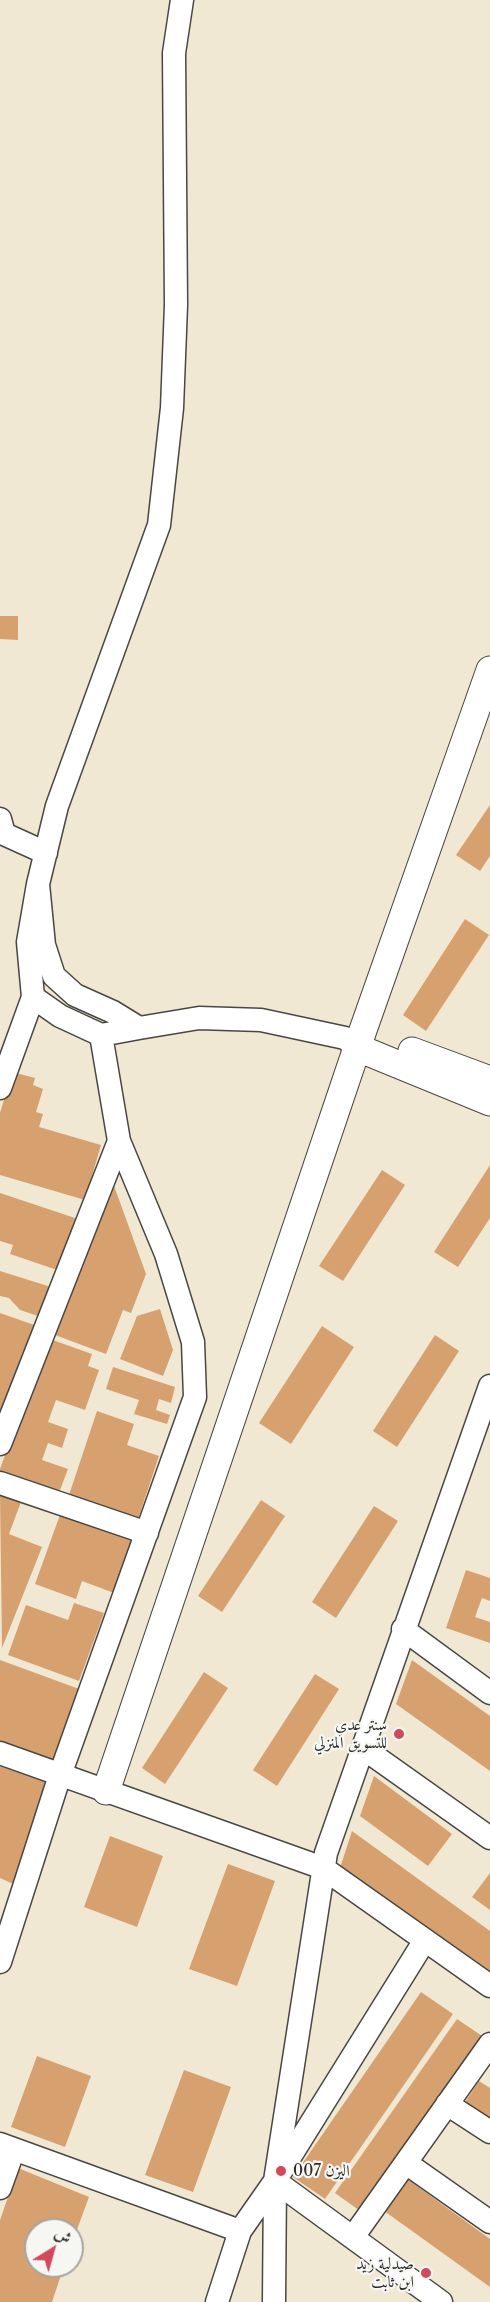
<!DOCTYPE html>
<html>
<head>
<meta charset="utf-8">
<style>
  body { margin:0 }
  #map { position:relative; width:490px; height:2302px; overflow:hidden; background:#f1e8d3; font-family:"Libre Caslon Text",Amiri,serif }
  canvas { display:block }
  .north { position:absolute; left:24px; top:2218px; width:60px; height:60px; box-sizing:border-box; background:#f6f6f2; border:2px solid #a5a5a2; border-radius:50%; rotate:37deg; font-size:16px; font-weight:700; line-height:24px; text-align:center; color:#2b2b2b }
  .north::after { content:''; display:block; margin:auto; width:21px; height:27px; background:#d1495b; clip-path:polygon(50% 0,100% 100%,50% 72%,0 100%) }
</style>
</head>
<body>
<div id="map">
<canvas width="490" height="2302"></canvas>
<div class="north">ش</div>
</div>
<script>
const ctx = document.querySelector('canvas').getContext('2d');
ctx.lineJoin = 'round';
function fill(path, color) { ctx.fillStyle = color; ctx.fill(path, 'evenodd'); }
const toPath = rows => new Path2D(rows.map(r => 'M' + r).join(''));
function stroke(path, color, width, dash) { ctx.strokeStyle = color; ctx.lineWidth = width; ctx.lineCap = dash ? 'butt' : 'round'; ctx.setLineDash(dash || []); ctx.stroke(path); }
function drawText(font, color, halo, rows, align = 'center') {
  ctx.font = font + ' "Libre Caslon Text",Amiri,serif'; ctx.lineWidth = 4.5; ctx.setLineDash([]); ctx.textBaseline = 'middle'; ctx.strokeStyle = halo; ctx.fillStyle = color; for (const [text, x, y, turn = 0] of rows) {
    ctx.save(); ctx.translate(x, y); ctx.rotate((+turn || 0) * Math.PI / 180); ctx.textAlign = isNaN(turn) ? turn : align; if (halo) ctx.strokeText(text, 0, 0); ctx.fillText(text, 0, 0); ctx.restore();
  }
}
fill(toPath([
  [0,616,18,616,18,640,0,639],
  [490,805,490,856,480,871,456,855],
  [465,919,489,935,426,1031,403,1015],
  [12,1072,35,1078,33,1085,43,1089,36,1112,43,1114,39,1127,101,1145,85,1200,0,1175,0,1113],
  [490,1165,490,1218,458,1267,434,1252],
  [382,1170,405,1185,343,1281,319,1266],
  [113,1183,146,1274,131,1313,123,1310,106,1354,55,1335],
  [0,1193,81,1220,63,1272,10,1254,13,1245,0,1241],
  [0,1271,51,1287,41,1317,20,1310,9,1298,0,1296],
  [160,1309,173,1350,163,1376,120,1359,137,1316],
  [0,1313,40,1327,0,1437],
  [322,1326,354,1347,291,1444,259,1423],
  [435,1335,459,1351,397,1447,373,1431],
  [47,1338,92,1354,88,1366,99,1370,85,1410,56,1400,48,1422,68,1429,62,1448,48,1443,42,1460,68,1469,57,1498,0,1477,0,1469],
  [113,1367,175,1387,171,1403,159,1399,156,1410,170,1415,167,1424,134,1414,139,1400,106,1389],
  [97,1411,134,1424,127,1445,159,1456,136,1525,67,1501],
  [0,1494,21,1502,9,1534,42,1547,2,1648],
  [261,1500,285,1516,222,1612,198,1596],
  [374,1506,398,1521,336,1618,312,1602],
  [61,1512,134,1538,114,1593,82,1581,76,1599,35,1584],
  [466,1570,490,1578,490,1601,482,1598,475,1617,490,1622,490,1643,446,1628],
  [74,1603,104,1613,79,1681,8,1655,26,1605,68,1620],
  [0,1660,82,1690,54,1767,0,1747],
  [412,1660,490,1716,490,1771,396,1704],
  [204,1672,228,1688,165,1784,142,1768],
  [315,1674,339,1689,277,1786,253,1770],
  [0,1766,49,1782,18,1886,0,1878],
  [374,1776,452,1834,428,1866,360,1816],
  [352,1831,490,1931,490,1976,340,1868],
  [110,1836,163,1856,137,1927,84,1907],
  [228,1864,275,1881,237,1986,189,1969],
  [490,1873,490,1910,472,1897],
  [421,1992,453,2014,325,2199,293,2177],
  [457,2019,485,2038,363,2213,335,2193],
  [37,2056,91,2076,65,2147,11,2127],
  [184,2070,231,2087,193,2192,145,2175],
  [479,2081,490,2088,490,2119,465,2102],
  [18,2168,89,2197,72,2243,72,2230,36,2230,36,2266,64,2266,52,2302,0,2302,0,2220],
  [403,2176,490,2239,490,2287,380,2208]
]), '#d6a16f');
const minor = toPath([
  [0,819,4,834,46,853],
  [38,884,44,945,54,976,75,995,113,1012,139,1028,101,1035,60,1016,33,997,28,942,38,884,57,806,159,525,172,408,176,305,174,53,182,0],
  [139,1028,199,1018,261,1020,345,1038,358,1048],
  [0,1088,33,997],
  [0,1444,119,1141],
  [0,1483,147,1533],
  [403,1629,490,1693],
  [363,1748,490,1838],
  [0,1753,323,1868,490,1986],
  [0,1962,60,1775,195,1397,193,1342,166,1254,119,1141,101,1035],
  [447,2104,490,2132],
  [0,2144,240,2231],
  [406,2163,490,2222],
  [275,2181,441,2302],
  [0,2188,14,2149],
  [353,2237,490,2044],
  [217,2302,240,2231,275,2181,425,1940],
  [274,2302,275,2181,326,1853,490,1386]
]);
const major = toPath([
  [358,1048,490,1102],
  [412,1051,490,1080],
  [106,1791,362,1033,490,670]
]);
stroke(minor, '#494744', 25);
stroke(major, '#494744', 29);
stroke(minor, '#fff', 22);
stroke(major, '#fff', 27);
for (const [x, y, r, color] of [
  [399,1734,6,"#d1495b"],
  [281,2171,6,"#d1495b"],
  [426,2273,6,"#d1495b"]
]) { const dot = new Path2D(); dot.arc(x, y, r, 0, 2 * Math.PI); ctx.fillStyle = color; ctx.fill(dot); stroke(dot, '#f6f6f2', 2); }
drawText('16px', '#2b2b2b', '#f6f6f2', [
  ["سنتر عدي",387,1725],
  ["للتسويق المنزلي",387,1743],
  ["اليزن 007",293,2171,"left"],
  ["صيدلية زيد",414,2264],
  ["ابن ثابت",414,2282]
], 'right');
</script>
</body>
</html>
